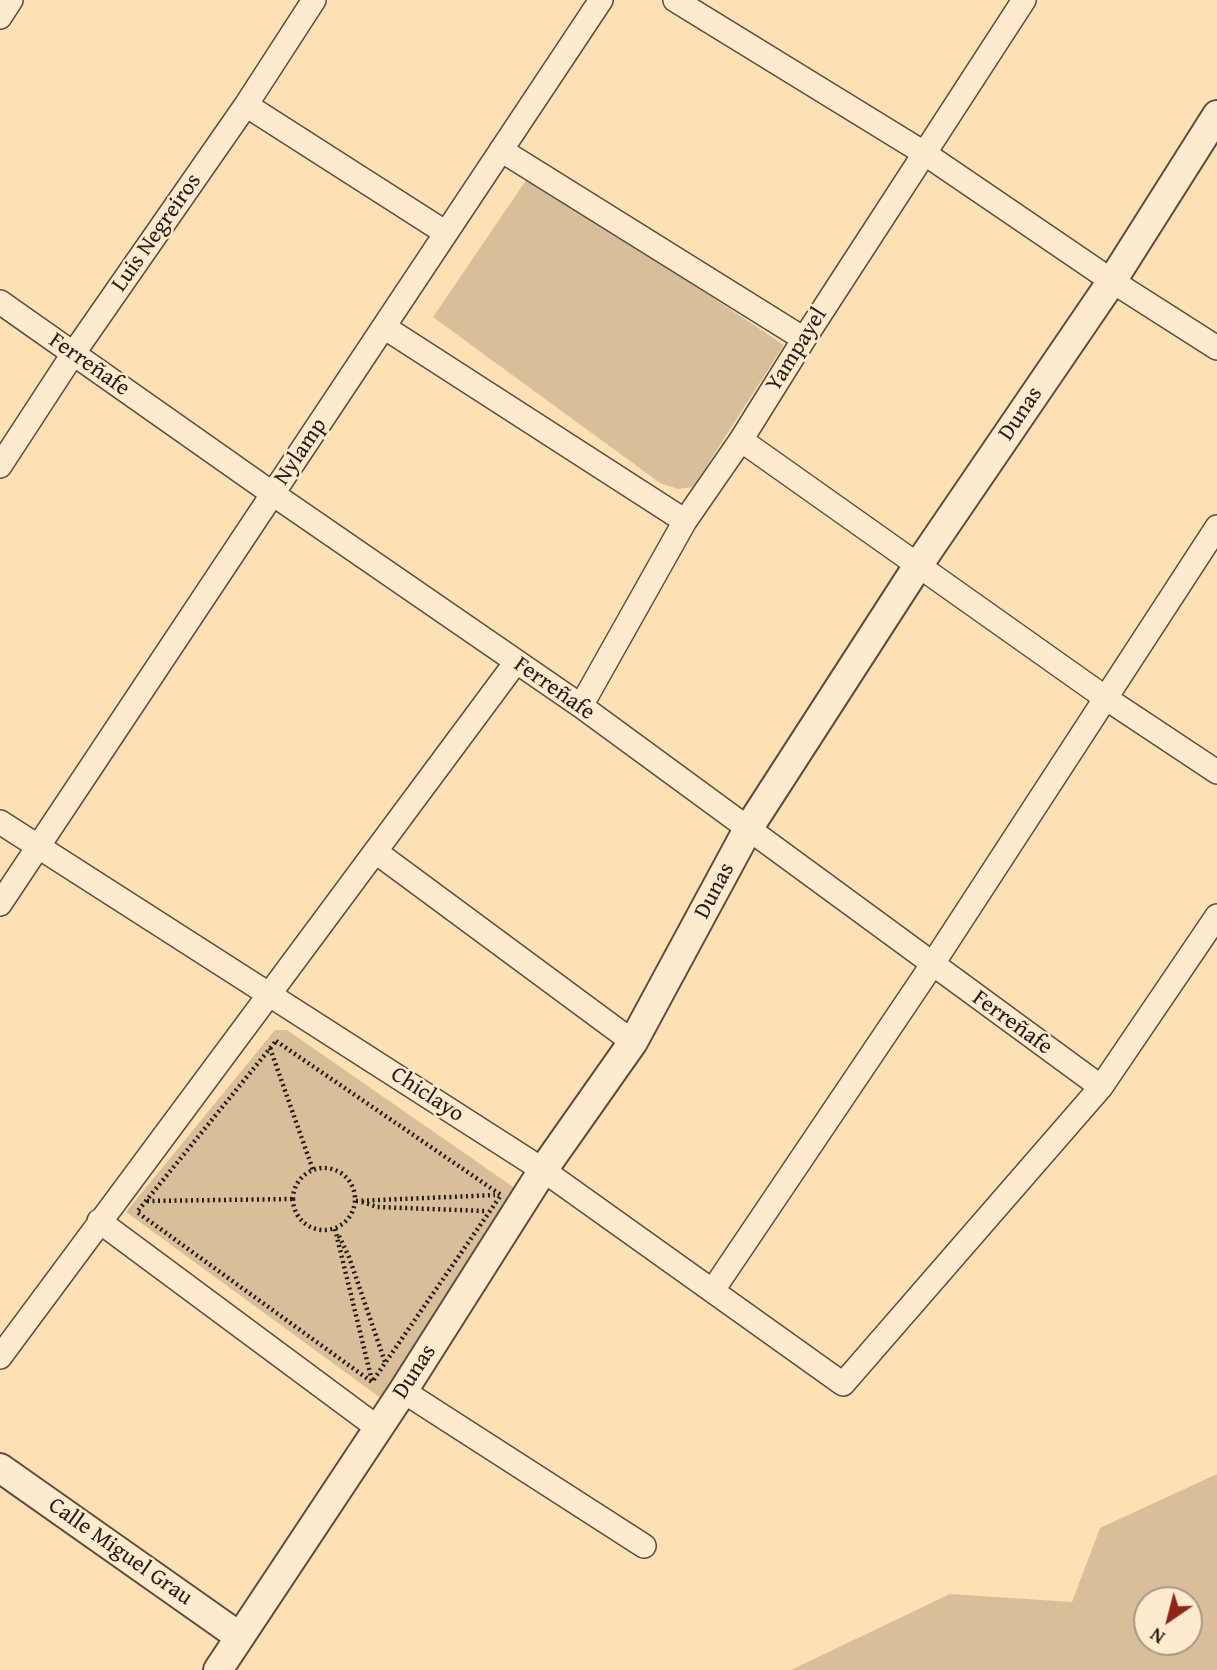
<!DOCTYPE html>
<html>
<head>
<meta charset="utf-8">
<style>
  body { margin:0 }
  #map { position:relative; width:1217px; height:1670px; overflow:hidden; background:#fde0b4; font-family:"Gentium Book Plus",serif }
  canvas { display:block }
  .north { position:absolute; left:1133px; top:1586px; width:70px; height:70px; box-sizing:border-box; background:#feebce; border:2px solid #a89884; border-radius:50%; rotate:215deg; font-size:19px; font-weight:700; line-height:28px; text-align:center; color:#271b15 }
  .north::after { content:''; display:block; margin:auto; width:24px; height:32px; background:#8f2418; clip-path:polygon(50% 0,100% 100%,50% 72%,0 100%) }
</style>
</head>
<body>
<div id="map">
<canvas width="1217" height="1670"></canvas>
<div class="north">N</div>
</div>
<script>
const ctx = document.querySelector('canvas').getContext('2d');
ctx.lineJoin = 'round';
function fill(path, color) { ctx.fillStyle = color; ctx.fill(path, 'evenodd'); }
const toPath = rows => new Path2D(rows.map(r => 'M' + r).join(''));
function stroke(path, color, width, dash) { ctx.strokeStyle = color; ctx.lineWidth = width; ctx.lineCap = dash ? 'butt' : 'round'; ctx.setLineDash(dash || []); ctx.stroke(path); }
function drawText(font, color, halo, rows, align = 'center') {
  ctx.font = font + ' "Gentium Book Plus",serif'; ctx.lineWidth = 5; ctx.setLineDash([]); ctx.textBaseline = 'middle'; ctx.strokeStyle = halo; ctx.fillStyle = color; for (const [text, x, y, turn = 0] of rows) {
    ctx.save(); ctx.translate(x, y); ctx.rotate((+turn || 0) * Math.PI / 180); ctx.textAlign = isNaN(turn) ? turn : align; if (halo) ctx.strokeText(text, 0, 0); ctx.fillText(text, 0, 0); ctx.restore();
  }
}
fill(toPath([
  [529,176,784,345,693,487,678,489,660,483,433,317],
  [275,1030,287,1030,519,1191,382,1399,126,1212],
  [1217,1474,1217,1670,791,1670,950,1594,1072,1602,1100,1528],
  [1147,1600,1189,1600,1189,1642,1147,1642]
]), '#d9bf99');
const minor = toPath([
  [675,0,924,153,1112,281,1217,348],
  [0,17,11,0],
  [246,105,446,233],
  [501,150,804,339],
  [0,302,273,494,581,706,1101,1087],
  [384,327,685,521],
  [741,440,1107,699,1217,772],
  [0,466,73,354,246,105,314,0],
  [581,706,685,521,741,440,804,339,1024,0],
  [0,822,543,1170,843,1384,1101,1087,1217,916],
  [376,852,633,1042],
  [0,904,601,0],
  [99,1221,378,1428],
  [713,1290,932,965,1217,527],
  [0,1357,516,662],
  [403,1391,644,1546]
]);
const tertiary = toPath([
  [0,1468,240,1637],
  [218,1670,403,1391,543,1170,633,1042,748,829,919,564,1112,281,1217,115]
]);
stroke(minor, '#5c4c3d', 26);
stroke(tertiary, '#5c4c3d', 32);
stroke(toPath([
  [276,1041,501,1195,372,1382,137,1212,276,1041],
  [270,1048,313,1170],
  '293 1199a31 31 0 1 1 62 0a31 31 0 1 1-62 0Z',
  [147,1201,293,1199],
  [356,1201,495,1195],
  [362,1202,377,1207,485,1211],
  [335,1229,372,1381],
  [339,1236,349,1257,385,1362]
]), '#271b15', 4.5, [2, 3.5]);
stroke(minor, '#feebce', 23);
stroke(tertiary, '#feebce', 28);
drawText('23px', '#271b15', '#feebce', [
  ["Luis Negreiros",157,233,-55],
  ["Yampayel",797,350,-58],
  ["Ferreñafe",89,365,35],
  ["Dunas",1021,414,-56],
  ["Nylamp",301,452,-56],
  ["Ferreñafe",554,689,35],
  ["Dunas",715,891,-62],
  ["Ferreñafe",1012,1023,36],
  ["Chiclayo",427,1095,33],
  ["Dunas",415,1372,-57],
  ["Calle Miguel Grau",120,1552,35]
]);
</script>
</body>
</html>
